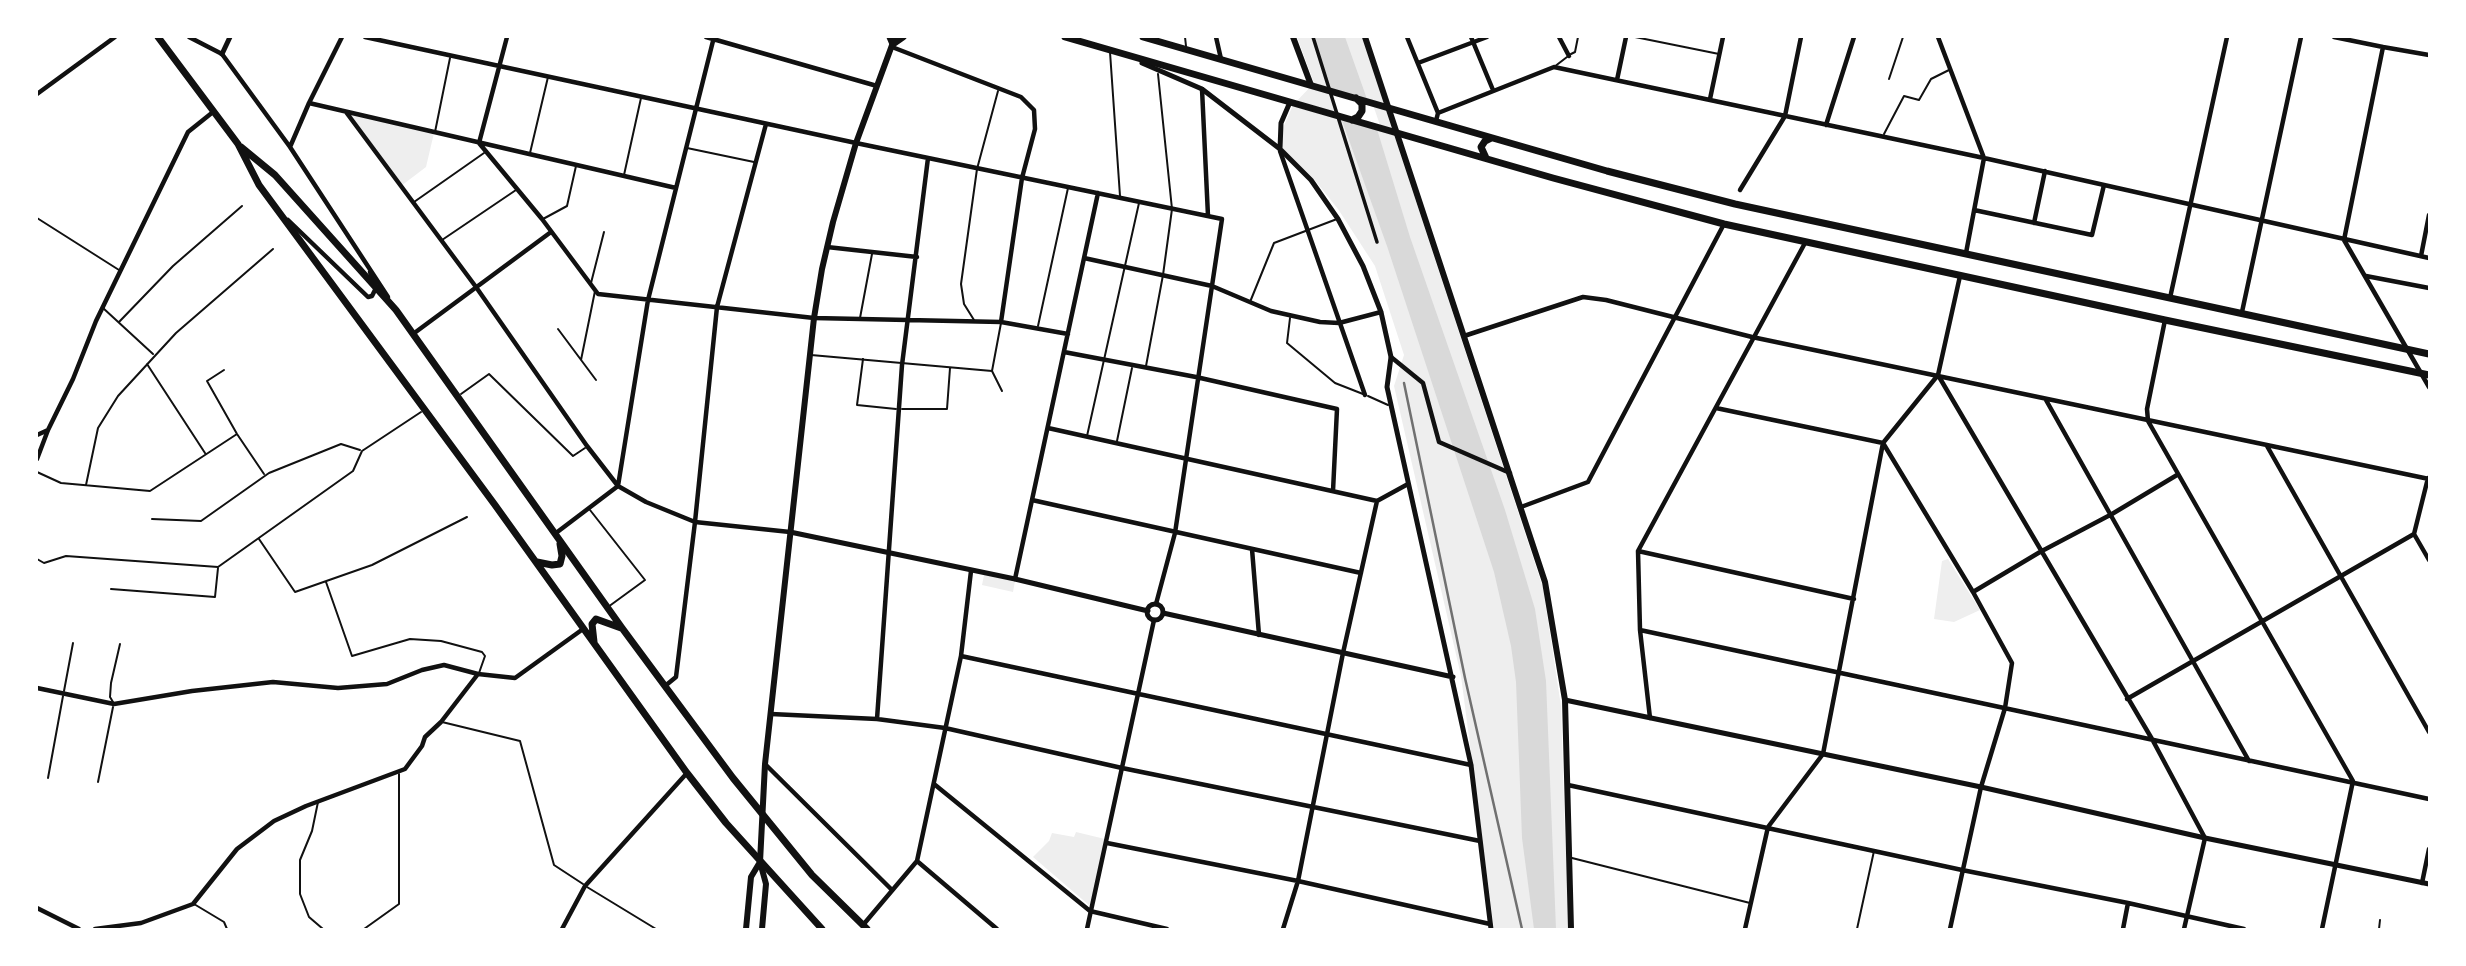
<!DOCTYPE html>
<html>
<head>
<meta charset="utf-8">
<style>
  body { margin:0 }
  #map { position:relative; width:2466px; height:966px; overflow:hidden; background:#fff; font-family:Helvetica,sans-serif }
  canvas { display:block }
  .frame { position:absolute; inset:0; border:38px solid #fff; pointer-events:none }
</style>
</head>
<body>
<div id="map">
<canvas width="2466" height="966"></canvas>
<div class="frame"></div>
</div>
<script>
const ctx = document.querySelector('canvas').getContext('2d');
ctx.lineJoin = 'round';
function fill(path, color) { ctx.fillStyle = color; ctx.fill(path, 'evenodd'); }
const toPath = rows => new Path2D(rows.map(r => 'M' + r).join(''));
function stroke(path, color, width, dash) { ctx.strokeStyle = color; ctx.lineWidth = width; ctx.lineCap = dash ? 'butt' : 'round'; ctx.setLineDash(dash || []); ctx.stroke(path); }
fill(toPath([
  [1297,37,1362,37,1543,588,1561,706,1565,839,1571,929,1494,929,1461,676,1394,386,1404,355,1375,266,1338,209,1313,178,1283,149,1283,128,1293,105,1314,83],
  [346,112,434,133,426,167,401,186],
  [1948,559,1980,610,1954,622,1934,619,1942,561],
  [984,575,1015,581,1013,592,982,585],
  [1076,832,1105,839,1090,906,1033,857,1049,841,1052,833,1074,837]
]), '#eee');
fill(toPath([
  [1312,37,1345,37,1373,116,1410,237,1505,510,1535,609,1546,681,1556,929,1534,929,1522,838,1516,682,1511,646,1494,572,1387,246]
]), '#d9d9d9');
fill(toPath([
  [1328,90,1372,102,1381,128,1337,116]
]), '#fff');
stroke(toPath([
  [1185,37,1186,46],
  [1635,37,1719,54],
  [1110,52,1120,196],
  [1571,54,1575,52,1578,37],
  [1554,67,1567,57],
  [1889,79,1903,37],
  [435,132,450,58],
  [1884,134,1904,96,1919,100,1931,79,1949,70],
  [687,148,754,162],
  [530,153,548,77],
  [624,175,641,98],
  [414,202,484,153],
  [37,218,119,270],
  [543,219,567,206,576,166],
  [442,240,516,190],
  [591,283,604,232],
  [1250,302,1274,243,1337,219],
  [103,308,153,354],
  [860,318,872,254],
  [1290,318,1287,343,1335,383,1363,394],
  [974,320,964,304,961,284,977,169,998,91],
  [119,322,173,266,242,206],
  [1001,323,992,371,1002,391],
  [1038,326,1068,188],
  [558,329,596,380],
  [811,355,992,371],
  [863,359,857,405,896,409],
  [581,360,595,291],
  [147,364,205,453],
  [1146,366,1163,275,1172,209,1158,74],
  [224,370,207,381,237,434,264,474],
  [461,394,489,374,573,456,585,448],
  [1368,396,1388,405],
  [902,409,947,409,950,368],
  [1087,436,1139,203],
  [1117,441,1132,368],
  [37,472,61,483,150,491,237,434],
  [86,485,98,428,118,396,176,333,273,249],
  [590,510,645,580,608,607],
  [152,519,201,521,269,473,341,444,360,450],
  [259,539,295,592,372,565,467,517],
  [37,559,44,563,66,556,218,567,353,471,362,451,421,412],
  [326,582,352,656,410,639,441,641,482,652,485,656,479,673],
  [111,589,215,597,218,568],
  [64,691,73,643],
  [113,702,110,697,111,683,120,644],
  [442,722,520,741,554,865,583,884],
  [48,778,63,696],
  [98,782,113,707],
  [318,802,312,831,300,860,300,894,309,917,323,929],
  [1572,858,1750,903],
  [587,887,656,929],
  [194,904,224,922,227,929],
  [364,929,399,904,399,774],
  [1857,929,1874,851],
  [2379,929,2380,920]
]), '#111', 2);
stroke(toPath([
  [1313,37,1377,242]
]), '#111', 3.5);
stroke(toPath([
  [189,37,222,54,290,147,388,297],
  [365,37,856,143,1222,219,1175,533,1156,604],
  [507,37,479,143,542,219,598,294,814,318,1001,322,1068,334],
  [706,37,877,86],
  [1216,37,1221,59],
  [1407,37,1438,113],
  [1471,37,1493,90],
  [1559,37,1569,56],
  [1938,37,1984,158,1966,253],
  [2334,37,2383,47],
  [892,47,1021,97,1034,110,1035,129,1022,178,1001,322],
  [2429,55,2383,47,2344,240,2429,387],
  [1418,63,1487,37],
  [1617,80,1626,37],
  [1202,89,1208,216],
  [37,94,115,37],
  [1710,99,1723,37],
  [309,103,342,37],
  [346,112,476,287,587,446,618,486,646,502,695,522,790,532],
  [1436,121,1438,113,1554,67,1984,158,2429,258],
  [1826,125,1854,37],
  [290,147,309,103,676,188],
  [1280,151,1365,395],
  [1740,190,1785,116,1801,37],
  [1974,210,2092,235,2104,185],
  [288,220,368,297,372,296,376,288,370,272],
  [2034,223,2045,171],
  [827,247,917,257],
  [2421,256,2429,215],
  [1084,258,1212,286,1271,311,1320,322,1339,323,1381,312],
  [1960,276,1938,375,2152,739,2205,838,2184,929],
  [2366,276,2429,288],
  [2170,298,2227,37],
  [2242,312,2301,37],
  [2165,320,2147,409,2148,421,2353,781,2322,929],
  [413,334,551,232],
  [1464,336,1583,297,1606,300,1752,337,2429,479],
  [1064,352,1196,377,1337,409,1333,491],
  [1391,357,1423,383,1439,442,1510,473],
  [2046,400,2249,761],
  [1716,408,1883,443,1973,592,2012,663,2005,708,1981,787,1950,929],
  [1048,428,1377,501,1408,484],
  [37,435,48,430],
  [2267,446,2429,732],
  [37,459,48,430,73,379,96,321,188,132,213,112],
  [2428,478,2414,534,2429,560],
  [1032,500,1361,573],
  [1521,507,1588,482,1724,224],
  [556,533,618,486,648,300,714,37],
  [1252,549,1259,635],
  [1638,551,1854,599],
  [1015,579,1098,193],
  [1973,592,2040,552,2112,514,2177,475],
  [1640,630,2429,799],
  [961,656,1471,765],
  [665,686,676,677,695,522,717,307,766,124],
  [37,688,114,704,192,691,273,682,338,688,387,684,422,670,444,665,478,674],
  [2127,699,2414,534],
  [771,714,877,719,945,728,1122,768,1480,841],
  [1650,718,1640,630,1638,551,1805,243],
  [877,719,902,365,928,158],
  [766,765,892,890],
  [934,784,1090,911,1167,929],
  [1568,785,1962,870,2128,903,2244,929],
  [1107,843,1298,881,1490,924],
  [917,861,997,929],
  [2422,883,2429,849],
  [37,908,79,929],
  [863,925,917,861,961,656,971,571],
  [95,929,141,923,193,904,237,849,274,821,306,806,405,769,422,746,425,737,441,722,478,674,515,678,583,629],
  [562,929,585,886,687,773],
  [1087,929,1154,620],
  [1283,929,1298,881,1343,653,1377,501],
  [1745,929,1768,827,1823,754,1883,443,1938,375],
  [2123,929,2128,903]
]), '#111', 4.5);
stroke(toPath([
  [222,54,230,37],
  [1142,63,1202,89,1280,149,1311,180,1338,219,1363,266,1381,312,1391,357,1387,387,1471,765,1491,929],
  [1280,149,1281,123,1290,102],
  [790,532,1015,579,1148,611],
  '1147 612a8 8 0 1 1 16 0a8 8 0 1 1-16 0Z',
  [1163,613,1453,677],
  [1565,700,1981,787,2205,838,2429,884]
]), '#111', 5);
stroke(toPath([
  [1293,37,1311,85],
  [1365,37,1545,582,1565,700,1571,929],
  [746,929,751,877,760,862],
  [762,929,766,884,760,862,765,764,814,318,822,269,833,222,856,143,895,37]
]), '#111', 6);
stroke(toPath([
  [158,37,238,144,259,185,495,505,687,773,726,823,822,929],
  [890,37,893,44,903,37],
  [1065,37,1553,178,1724,224,2165,320,2429,375],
  [1143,37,1607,171,1735,204,2429,354],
  [1352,120,1358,117,1362,111,1362,104,1356,98],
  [241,147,275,175,396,310,622,628,733,778,812,875,867,929],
  [1486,158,1481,147,1485,141,1491,138],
  [537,562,552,565,560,564,562,556,560,544],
  [594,642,592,624,596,619,621,628]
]), '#111', 7);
stroke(toPath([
  [1404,383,1465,678,1522,929]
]), '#707070', 2.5);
</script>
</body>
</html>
